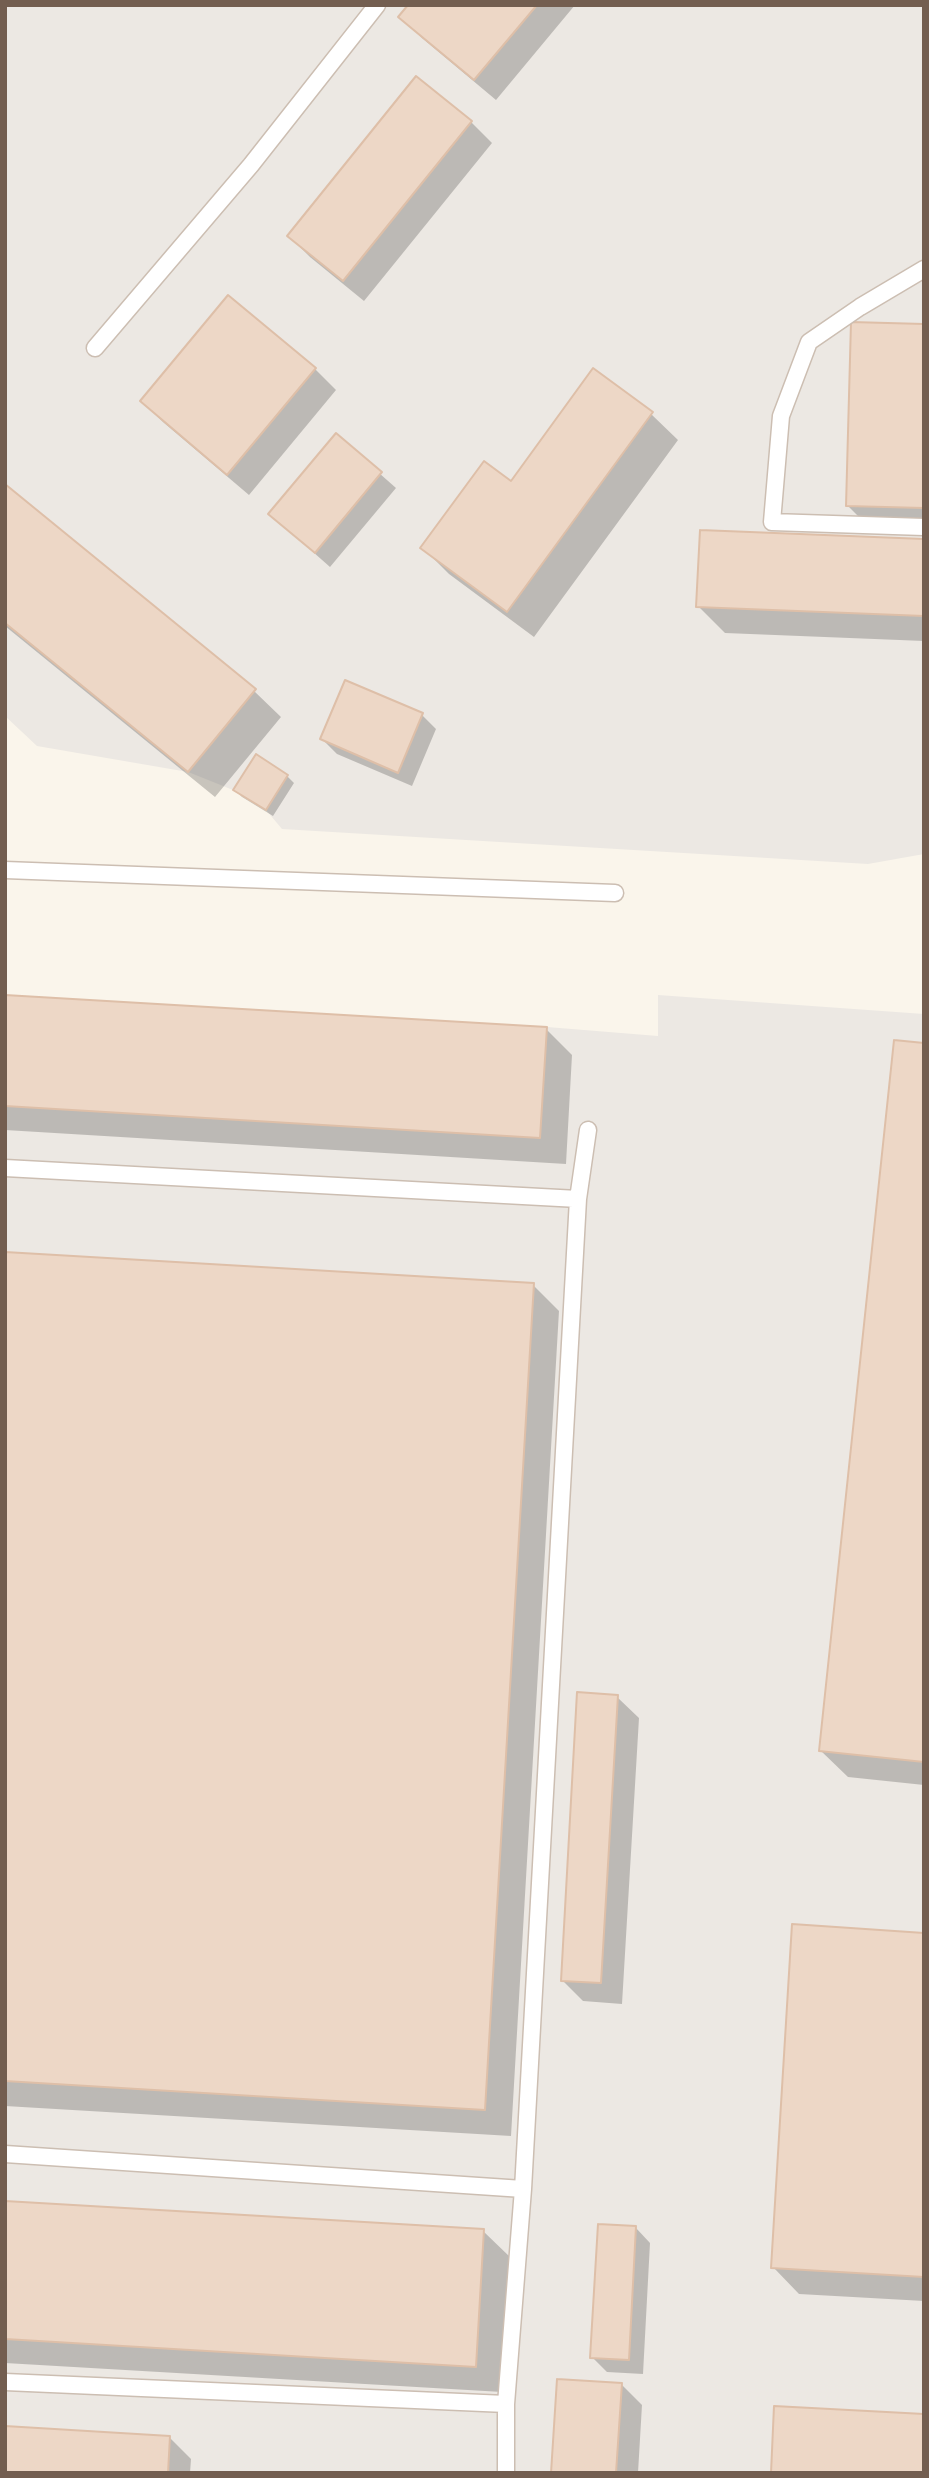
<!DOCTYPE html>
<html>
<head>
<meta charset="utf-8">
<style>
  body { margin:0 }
  #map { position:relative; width:929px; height:2478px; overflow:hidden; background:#faf5eb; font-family:"Source Sans 3",sans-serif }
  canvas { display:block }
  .frame { position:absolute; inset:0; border:7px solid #735e50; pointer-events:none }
</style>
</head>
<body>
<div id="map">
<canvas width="929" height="2478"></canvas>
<div class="frame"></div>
</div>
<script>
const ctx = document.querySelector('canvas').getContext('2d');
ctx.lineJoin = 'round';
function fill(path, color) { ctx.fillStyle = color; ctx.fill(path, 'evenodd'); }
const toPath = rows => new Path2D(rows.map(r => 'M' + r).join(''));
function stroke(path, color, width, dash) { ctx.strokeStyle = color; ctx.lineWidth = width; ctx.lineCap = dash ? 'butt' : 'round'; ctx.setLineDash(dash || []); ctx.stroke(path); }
fill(toPath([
  [5,5,924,5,924,854,868,864,282,829,266,810,233,790,188,772,37,746,5,716],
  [5,995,547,1027,658,1036,658,995,924,1014,924,2473,5,2473]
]), '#ece8e3');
fill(toPath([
  [410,5,575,5,496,100,422,38,401,17],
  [471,122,492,143,364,301,310,257,289,236],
  [228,297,315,369,336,390,249,495,163,422,142,401],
  [924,326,924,533,874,532,848,506],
  [651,414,678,440,534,637,449,574,423,548,511,483],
  [336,435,396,488,330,567,270,514],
  [5,486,254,691,281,717,215,797,5,626],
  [924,541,924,641,725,633,698,606],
  [422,715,436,729,412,786,337,754,322,739],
  [287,776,294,783,273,816,242,797,235,790],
  [5,997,546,1029,572,1055,566,1164,5,1130],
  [924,1045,924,1785,848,1777,821,1751],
  [5,1253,533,1285,559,1311,511,2136,5,2106],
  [617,1697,639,1718,622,2004,583,2001,562,1980],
  [924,1934,924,2301,799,2294,773,2267],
  [5,2203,483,2231,510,2257,502,2392,5,2363],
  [636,2228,650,2243,643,2374,607,2372,592,2357],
  [621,2384,642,2405,638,2473,553,2473],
  [170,2438,191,2459,190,2473,5,2473]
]), '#0003');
const building = toPath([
  [408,5,537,5,474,80,398,17,408,5],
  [416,76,472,121,343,281,287,236,416,76],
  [228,295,316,368,227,475,140,401,228,295],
  [851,322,924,324,924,508,846,506,851,322],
  [593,368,653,412,507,612,420,548,484,461,511,481,593,368],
  [336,433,382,472,315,553,268,514,336,433],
  [5,484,256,689,188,772,5,623,5,484],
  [700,530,924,539,924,616,696,607,700,530],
  [345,680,423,713,398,773,320,739,345,680],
  [256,754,288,775,266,810,233,790,256,754],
  [5,995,547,1027,540,1138,5,1106,5,995],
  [894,1040,924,1043,924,1762,819,1751,894,1040],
  [5,1252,534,1283,485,2110,5,2081,5,1252],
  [577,1692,618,1695,601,1983,561,1981,577,1692],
  [792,1924,924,1933,924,2277,771,2268,792,1924],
  [5,2201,484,2229,476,2367,5,2339,5,2201],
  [598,2224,636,2226,629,2360,590,2358,598,2224],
  [557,2379,622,2383,616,2473,551,2473,557,2379],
  [774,2406,924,2414,924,2473,771,2473,774,2406],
  [5,2426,170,2436,168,2473,5,2473,5,2426]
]);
fill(building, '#edd7c6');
stroke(building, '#debfa8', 2);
const service = toPath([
  [924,269,860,307,809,342,781,416,772,522,924,527],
  [95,348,251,165,377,5],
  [5,870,615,893],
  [5,1168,578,1199],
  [5,2154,523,2189],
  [5,2382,506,2404],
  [506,2473,506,2404,523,2189,578,1199,588,1130]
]);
stroke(service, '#ccbeb2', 19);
stroke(service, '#fff', 16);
</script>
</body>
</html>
